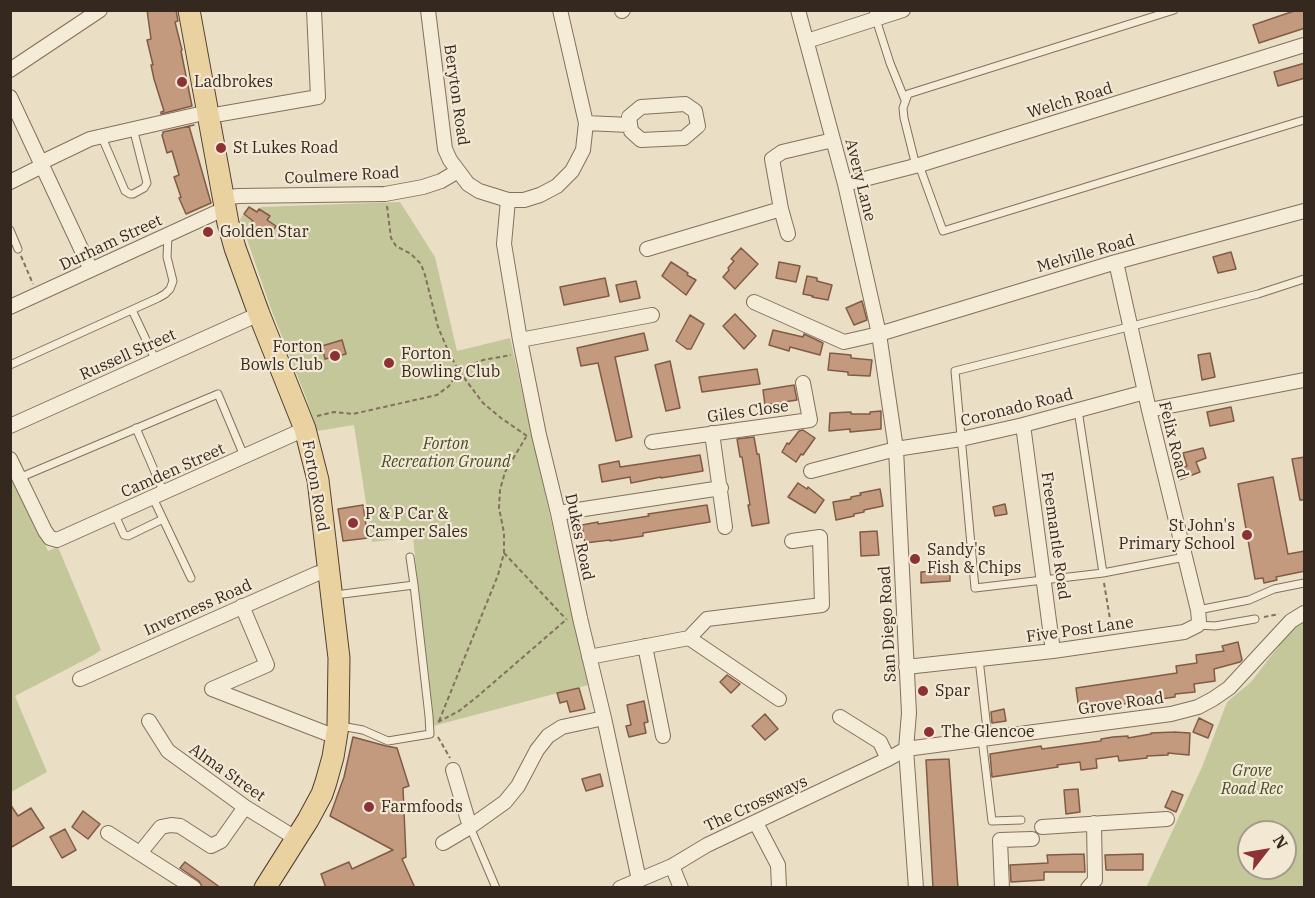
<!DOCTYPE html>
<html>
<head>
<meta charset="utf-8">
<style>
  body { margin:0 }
  #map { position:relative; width:1315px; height:898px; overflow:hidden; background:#eadec5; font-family:"IBM Plex Serif",serif }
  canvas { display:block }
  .frame { position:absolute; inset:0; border:12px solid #35291f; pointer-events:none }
  .north { position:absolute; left:1237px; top:820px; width:60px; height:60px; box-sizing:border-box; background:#f2e8d4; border:2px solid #a69c8c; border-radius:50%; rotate:59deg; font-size:16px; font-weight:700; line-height:24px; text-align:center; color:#35291f }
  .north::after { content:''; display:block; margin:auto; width:21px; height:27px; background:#8c3235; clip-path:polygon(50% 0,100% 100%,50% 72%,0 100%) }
</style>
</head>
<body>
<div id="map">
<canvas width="1315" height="898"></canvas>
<div class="frame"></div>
<div class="north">N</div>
</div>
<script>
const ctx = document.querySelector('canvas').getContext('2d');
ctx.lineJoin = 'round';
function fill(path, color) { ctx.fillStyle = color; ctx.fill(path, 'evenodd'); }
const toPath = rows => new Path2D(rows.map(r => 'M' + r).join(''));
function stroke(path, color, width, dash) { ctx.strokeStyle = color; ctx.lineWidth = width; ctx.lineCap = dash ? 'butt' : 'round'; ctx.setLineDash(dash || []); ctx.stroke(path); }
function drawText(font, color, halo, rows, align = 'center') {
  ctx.font = font + ' "IBM Plex Serif",serif'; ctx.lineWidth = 4.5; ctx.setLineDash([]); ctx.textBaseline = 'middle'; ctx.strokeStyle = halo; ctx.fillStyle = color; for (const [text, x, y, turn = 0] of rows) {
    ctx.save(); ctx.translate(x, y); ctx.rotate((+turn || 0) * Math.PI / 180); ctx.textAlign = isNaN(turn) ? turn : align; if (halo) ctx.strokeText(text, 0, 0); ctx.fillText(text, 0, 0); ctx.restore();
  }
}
fill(toPath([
  [400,202,435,257,457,351,510,338,588,685,433,726,413,537,372,542,354,425,317,431,307,400,270,306,240,219,249,207,257,212,261,207],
  [10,471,48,551,58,547,101,650,92,656,15,696,47,772,11,792],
  [1304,619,1304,887,1146,888,1202,767,1227,702,1251,682,1292,629],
  [1249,832,1285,832,1285,868,1249,868]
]), '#c3c79a');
const building = toPath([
  [147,10,176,10,178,21,175,22,182,50,181,51,192,106,161,114,161,112,164,111,154,79,151,65,153,65,147,40,151,39,147,10],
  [1297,10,1305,10,1305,28,1259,43,1253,25,1297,10],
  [1305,63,1305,78,1278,86,1274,72,1305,63],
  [194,125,189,126,211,203,186,214,179,198,181,197,174,177,179,175,172,151,167,153,162,135,163,134,163,132,194,125],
  [249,207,257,212,259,209,270,216,267,220,276,226,271,233,262,227,260,230,250,224,253,221,244,214,249,207],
  [741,248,758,264,735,289,723,277,729,270,728,268,734,261,731,259,741,248],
  [1231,252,1236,269,1218,273,1213,257,1231,252],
  [671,262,688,273,687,275,696,280,686,295,662,276,671,262],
  [779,262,800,266,796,282,776,278,779,262],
  [807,276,817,278,817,281,832,285,828,300,812,297,813,296,803,294,807,276],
  [605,278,609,296,564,305,560,287,605,278],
  [636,281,640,298,620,302,616,285,636,281],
  [862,301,867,320,854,325,846,308,862,301],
  [735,314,756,336,744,349,723,326,735,314],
  [690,315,704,324,691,349,687,349,676,341,690,315],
  [773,330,803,337,804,334,823,343,820,355,790,347,789,351,769,345,773,330],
  [644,333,648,350,615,357,632,437,616,441,598,363,581,366,577,348,644,333],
  [342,340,346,354,325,359,322,346,342,340],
  [830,353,851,355,851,358,872,360,870,376,848,375,848,372,828,370,830,353],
  [1210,353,1215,377,1202,380,1198,355,1210,353],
  [670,361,680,408,666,411,655,365,670,361],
  [757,369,760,384,702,392,699,377,757,369],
  [794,385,797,400,765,405,763,390,794,385],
  [1231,407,1234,421,1210,426,1207,412,1231,407],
  [881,411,881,429,850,432,850,429,829,431,830,413,851,412,851,414,870,414,870,412,881,411],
  [803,430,815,438,803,455,801,454,796,462,782,452,787,443,789,444,799,431,803,430],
  [754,437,757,454,759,454,769,523,752,526,748,505,750,505,742,457,740,457,737,439,754,437],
  [1203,448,1206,458,1196,462,1200,472,1179,480,1175,470,1187,466,1183,453,1203,448],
  [700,455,703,471,661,478,661,477,631,483,630,477,602,482,599,465,619,461,620,467,700,455],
  [1305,457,1305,500,1300,500,1292,459,1305,457],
  [1273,477,1288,554,1305,551,1305,571,1276,577,1277,580,1264,583,1263,578,1255,579,1238,484,1273,477],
  [798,483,807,489,808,487,824,500,815,513,788,497,798,483],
  [880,489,883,506,864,510,864,512,854,514,854,516,836,520,833,502,851,499,851,497,861,495,860,493,880,489],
  [1005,504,1007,514,995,516,993,507,1005,504],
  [363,505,368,538,343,541,338,509,363,505],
  [707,505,710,522,643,533,643,536,610,541,610,540,585,543,582,525,598,522,598,524,649,516,648,514,707,505],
  [877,531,879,555,861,556,860,532,877,531],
  [950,570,950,581,921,583,921,572,950,570],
  [1238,642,1242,660,1240,662,1214,669,1215,681,1194,684,1195,692,1175,694,1175,697,1079,710,1076,688,1177,673,1176,666,1197,663,1196,655,1224,651,1222,646,1238,642],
  [727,675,740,684,731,693,720,682,727,675],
  [579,688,585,709,570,712,567,701,560,703,557,693,579,688],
  [644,701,648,722,644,723,646,733,629,737,626,726,631,725,627,705,644,701],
  [1004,709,1006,721,992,723,991,712,1004,709],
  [765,714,778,729,765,740,752,726,765,714],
  [1199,718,1213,725,1208,738,1193,732,1199,718],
  [1174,732,1190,733,1189,755,1168,753,1168,755,1147,756,1147,758,1119,761,1118,756,1096,759,1097,768,1081,770,1080,762,1057,765,1058,767,992,777,990,754,1041,746,1042,749,1101,741,1101,739,1113,737,1128,736,1128,738,1151,734,1151,733,1174,732],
  [353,737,386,746,397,748,409,786,403,788,406,857,402,859,415,888,326,888,321,874,349,862,352,869,393,850,330,816,344,777,353,737],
  [949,759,958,888,933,888,926,760,949,759],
  [600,774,603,786,586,791,582,779,600,774],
  [1078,789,1080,812,1066,814,1064,790,1078,789],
  [1172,791,1183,795,1176,812,1165,807,1172,791],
  [10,804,18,816,31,808,44,828,10,848,10,804],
  [83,811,100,824,88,839,72,827,83,811],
  [65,829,76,850,62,858,50,837,65,829],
  [1084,854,1085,872,1044,872,1044,880,1011,882,1010,865,1048,863,1047,855,1084,854],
  [1143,854,1143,870,1106,870,1105,855,1143,854],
  [185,862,221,888,203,888,199,881,180,868,185,862]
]);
fill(building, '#c49a7e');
stroke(building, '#805b45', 1.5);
const lane = toPath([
  [873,10,890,63,905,100],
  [101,135,125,191,130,194,133,194,144,188,147,183,133,128],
  [919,165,943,231,1304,120],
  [916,166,904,118,903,108,908,94,1174,10],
  [10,230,18,249],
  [132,310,156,361],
  [10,365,158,298,165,294,170,289,173,281,167,257,168,235],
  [1078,410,1103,573],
  [136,428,164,493],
  [19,478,218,394,244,456],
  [153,498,191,578],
  [115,515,124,535,128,536,163,519],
  [410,557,414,585],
  [1185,557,1103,573,975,588,955,371,1258,294,1304,279],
  [335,595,414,585,429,716,430,734,388,741,363,730,341,726],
  [1198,610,1249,600,1274,589,1304,583],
  [1198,625,1215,626,1255,619],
  [979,659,988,738],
  [982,739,992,821,1021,820],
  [470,827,496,888]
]);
const street = toPath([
  [428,10,445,149,450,160,468,184,479,191,508,200,524,200,540,195,557,186,572,171,583,150,586,123,560,10],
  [798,10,845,184,879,334,896,449,909,713,906,749,916,888],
  [622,11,623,10],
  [807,41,903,10],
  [10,70,100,10],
  [10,97,91,270],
  [685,104,695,111,698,126,684,138,641,140,631,131,629,117,641,107,685,104],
  [209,116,318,97,314,10],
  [586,123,629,125],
  [40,163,90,139,208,112],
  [10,182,42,166],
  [845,184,919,165,1304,45],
  [224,198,238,196,385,194,423,187,441,181,458,171],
  [508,200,504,244,520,340,539,435,558,513,580,618,604,718,639,880],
  [788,234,781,209,772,159,782,152,833,140],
  [647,249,781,209],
  [754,302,844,342,879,334,1116,262,1304,211],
  [10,307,215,213,226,210],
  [520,340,652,315],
  [1149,410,1304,380],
  [1023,425,1053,651],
  [10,426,259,314],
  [712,433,725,527],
  [652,442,810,420,803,383],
  [10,459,45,531,50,538,57,540,305,429],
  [811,471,896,449,961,439,1023,425,1145,392],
  [558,513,721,488],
  [242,606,267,665,212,689,336,737],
  [689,638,779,699],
  [645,646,663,736],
  [589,657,689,638,707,619,822,605,820,537,792,541],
  [906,667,1053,651,1184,632,1198,625,1199,621,1198,610,1149,410,1116,262],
  [80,679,316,574,329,570],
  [840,717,880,742,888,759],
  [149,721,168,751,245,807,297,839],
  [453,770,470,827],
  [756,823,778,865,779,888],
  [1042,827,1167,819],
  [108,833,194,888],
  [443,843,470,827,505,802,518,786,537,750,548,736,562,727,604,718],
  [140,853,161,827,171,825,180,826,211,846,221,841,245,807],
  [672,866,681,888],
  [620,888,672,866,707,845,888,759,906,749,1171,714,1198,707,1213,699,1229,688,1291,621,1304,613],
  [1002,888,1000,840,1032,839],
  [1088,888,1095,880,1094,823]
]);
const primary = toPath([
  [189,10,228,223,235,248,259,314,305,429,318,480,339,658,338,726,333,757,326,782,322,794,308,820,265,888]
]);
stroke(lane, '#83705d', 9);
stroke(street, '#83705d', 16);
stroke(primary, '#513f31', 23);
stroke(toPath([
  [387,206,391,238,396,246,411,254,421,264,425,275,438,327,449,353,459,371,483,403,501,418,527,436],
  [21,256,33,284],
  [317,416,334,412,353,414,437,395,449,386,459,371,468,366,483,360,511,355],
  [504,553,566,619],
  [1104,583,1112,631],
  [1264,617,1279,614],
  [439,721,498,575,504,553,504,533,499,508,500,490,505,472,526,437],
  [438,722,459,711,478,696,567,619],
  [438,737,450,758]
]), '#83705d', 2, [4.5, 3]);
stroke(lane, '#f5ecd7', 7);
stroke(street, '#f5ecd7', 14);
stroke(primary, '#ead1a0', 21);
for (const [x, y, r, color] of [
  [182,82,6,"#8c3235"],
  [221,148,6,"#8c3235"],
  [208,232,6,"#8c3235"],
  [335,356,6,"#8c3235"],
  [389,363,6,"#8c3235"],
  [353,523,6,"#8c3235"],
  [1247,535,6,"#8c3235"],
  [915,559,6,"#8c3235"],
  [923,691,6,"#8c3235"],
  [929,732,6,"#8c3235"],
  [369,807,6,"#8c3235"]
]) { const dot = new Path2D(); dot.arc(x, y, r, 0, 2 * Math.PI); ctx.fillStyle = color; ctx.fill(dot); stroke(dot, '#f2e8d4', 2); }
drawText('16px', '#35291f', '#f2e8d4', [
  ["Ladbrokes",194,82],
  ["St Lukes Road",233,148],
  ["Golden Star",220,232],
  ["Forton",323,347,"right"],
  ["Bowls Club",323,365,"right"],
  ["Forton",401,354],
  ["Bowling Club",401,372],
  ["P & P Car &",365,514],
  ["Camper Sales",365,532],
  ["St John's",1235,526,"right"],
  ["Primary School",1235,544,"right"],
  ["Sandy's",927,550],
  ["Fish & Chips",927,568],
  ["Spar",935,691],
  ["The Glencoe",941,732],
  ["Farmfoods",381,807]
], 'left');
drawText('16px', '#35291f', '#f2e8d4', [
  ["Beryton Road",456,95,82],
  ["Welch Road",1070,101,-17],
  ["Coulmere Road",342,176,-3],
  ["Avery Lane",860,180,76],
  ["Durham Street",111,243,-25],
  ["Melville Road",1086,254,-16],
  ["Russell Street",128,355,-24],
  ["Coronado Road",1017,408,-14],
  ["Giles Close",748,412,-8],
  ["Felix Road",1173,440,76],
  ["Camden Street",173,471,-24],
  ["Forton Road",315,486,80],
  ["Freemantle Road",1055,536,82],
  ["Dukes Road",579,537,78],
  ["Inverness Road",198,608,-24],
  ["San Diego Road",888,624,-93],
  ["Five Post Lane",1080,630,-8],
  ["Grove Road",1121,704,-8],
  ["Alma Street",227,773,35],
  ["The Crossways",756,804,-25]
]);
drawText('italic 16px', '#464f28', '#f2e8d4', [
  ["Forton",446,444],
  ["Recreation Ground",446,462],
  ["Grove",1252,771],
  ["Road Rec",1252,789]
]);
</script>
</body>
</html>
